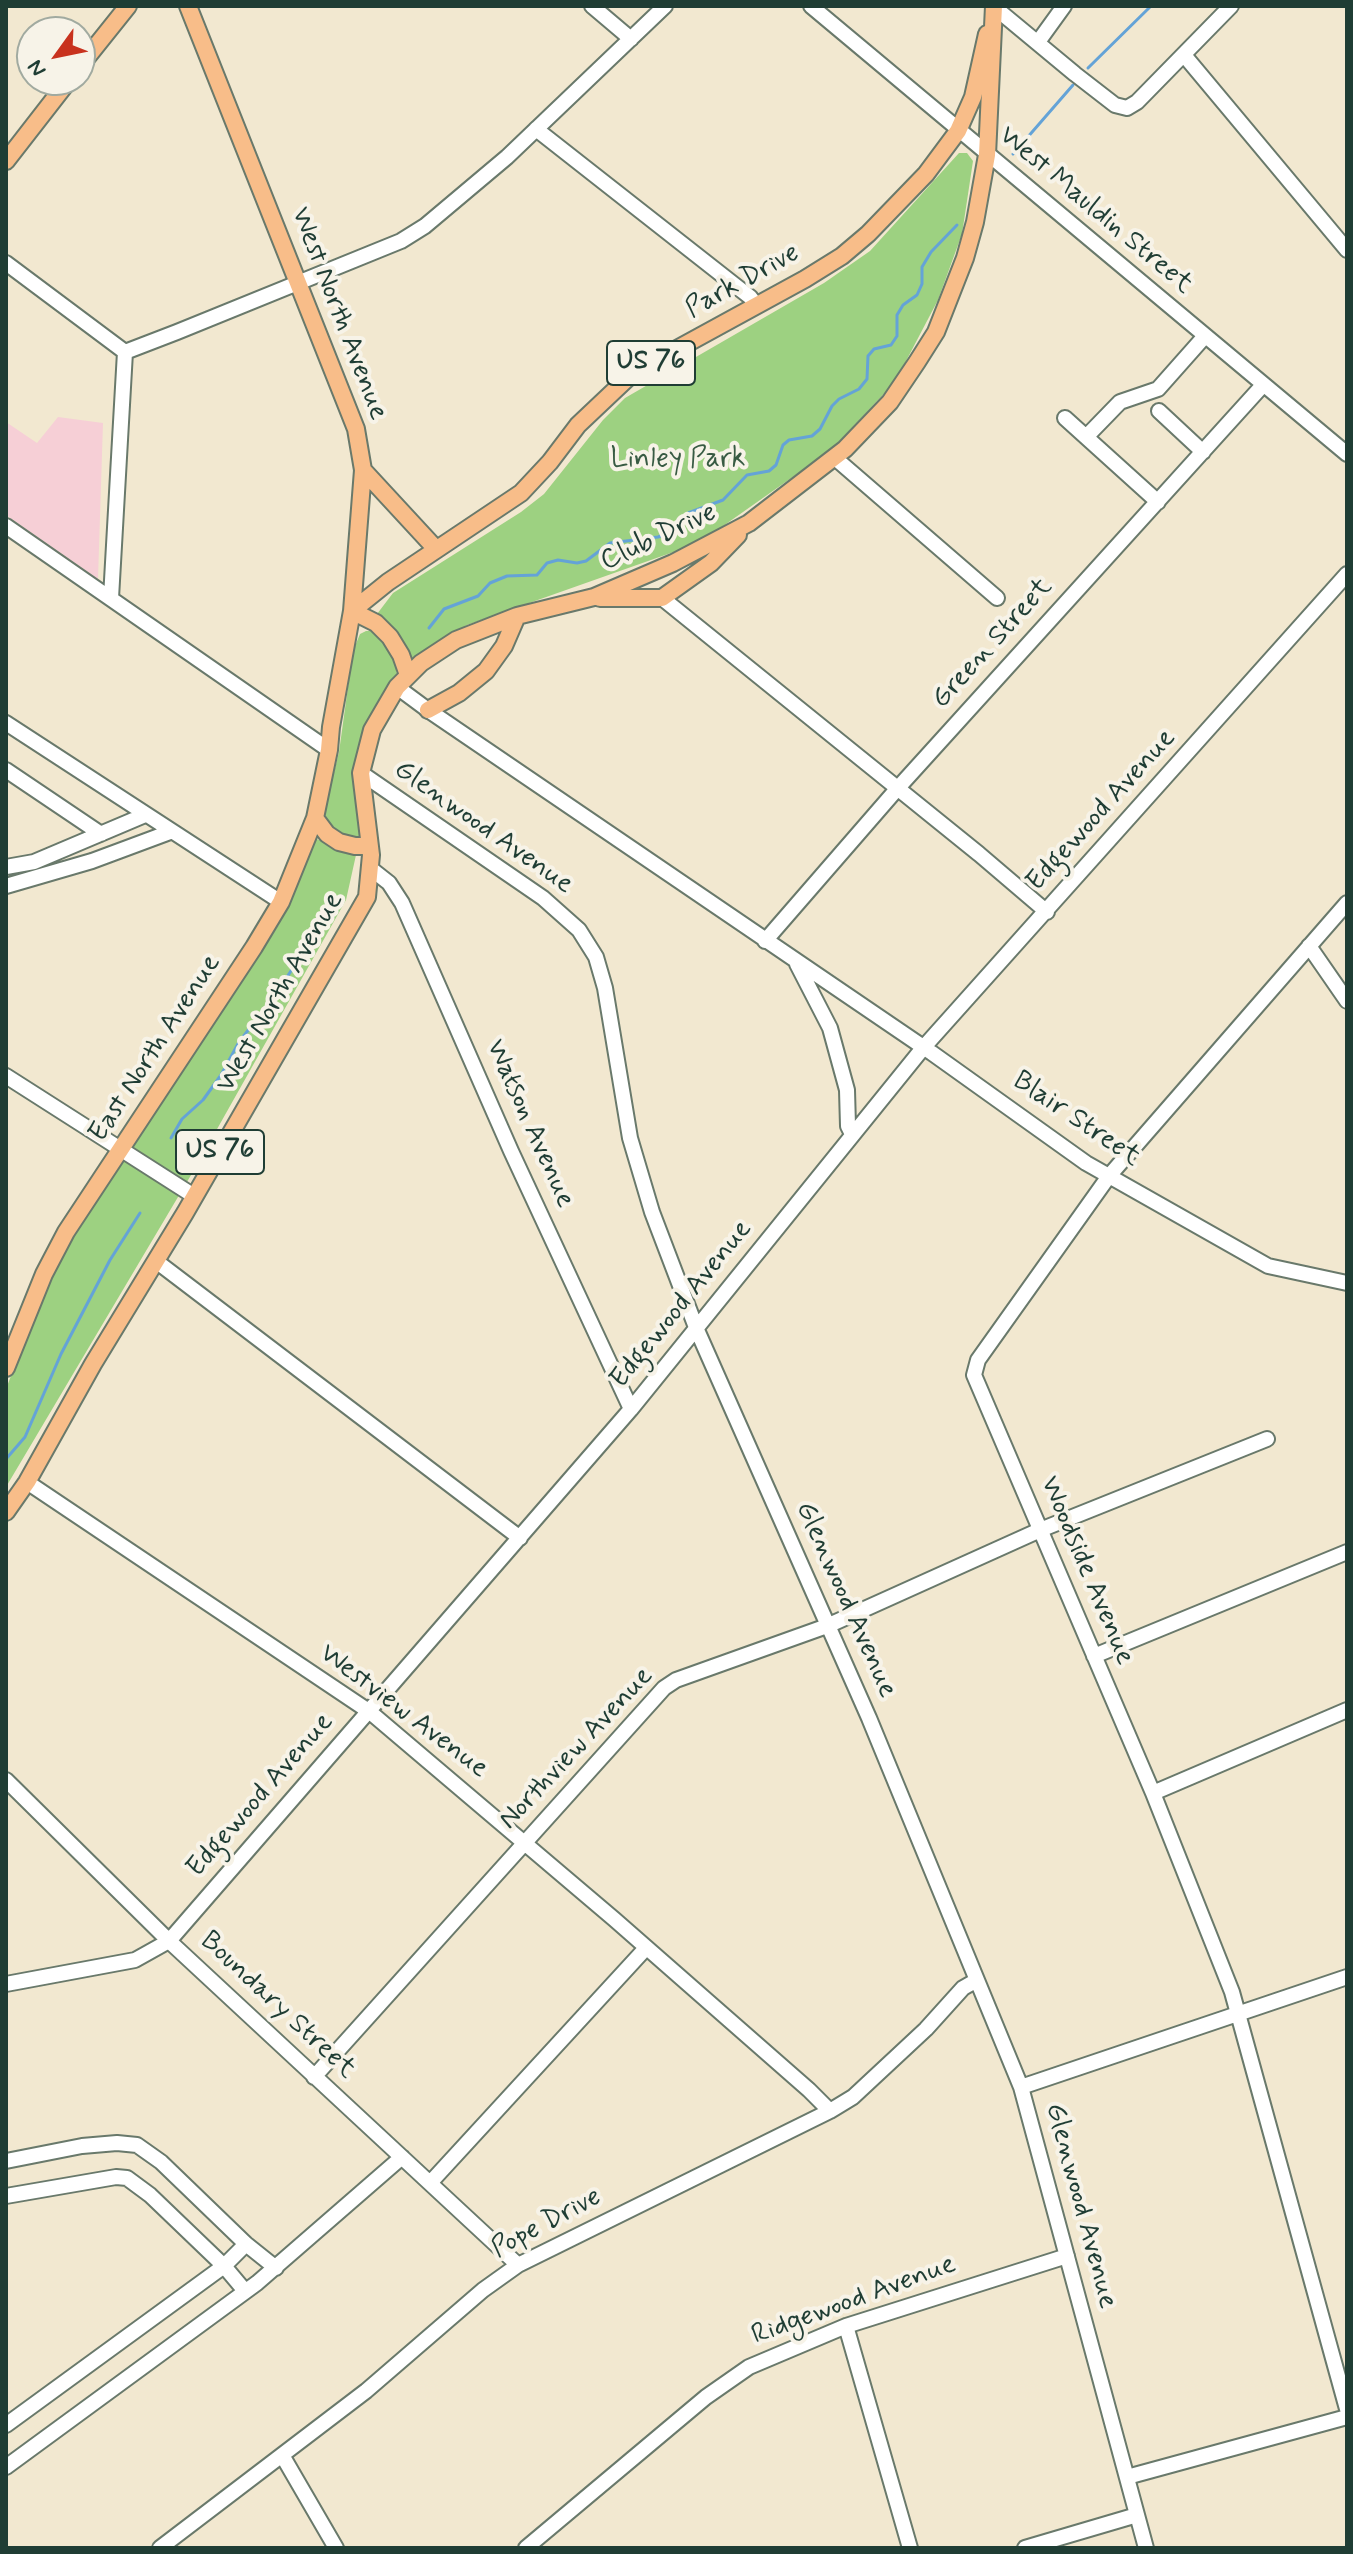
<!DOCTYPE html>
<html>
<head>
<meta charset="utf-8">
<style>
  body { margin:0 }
  #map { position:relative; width:1353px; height:2554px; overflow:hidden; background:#f2e8d0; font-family:Mynerve,sans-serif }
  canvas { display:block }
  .frame { position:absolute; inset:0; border:8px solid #1f3d34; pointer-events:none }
  .north { position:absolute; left:16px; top:16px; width:80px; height:80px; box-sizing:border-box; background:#f7f3e8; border:2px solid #a1aaa0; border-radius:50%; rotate:237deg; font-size:22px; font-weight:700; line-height:32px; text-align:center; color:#1f3d34 }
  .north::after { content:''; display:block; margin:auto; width:28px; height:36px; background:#c8321e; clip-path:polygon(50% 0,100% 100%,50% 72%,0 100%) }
</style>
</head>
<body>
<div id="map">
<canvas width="1353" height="2554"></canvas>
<div class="frame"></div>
<div class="north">N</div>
</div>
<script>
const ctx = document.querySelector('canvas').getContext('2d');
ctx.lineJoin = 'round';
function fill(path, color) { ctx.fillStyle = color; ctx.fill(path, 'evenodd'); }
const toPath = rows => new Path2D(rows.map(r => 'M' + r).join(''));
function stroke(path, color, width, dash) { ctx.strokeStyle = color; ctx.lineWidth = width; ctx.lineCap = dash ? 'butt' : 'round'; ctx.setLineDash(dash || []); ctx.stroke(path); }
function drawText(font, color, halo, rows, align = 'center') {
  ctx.font = font + ' Mynerve,sans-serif'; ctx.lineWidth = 8; ctx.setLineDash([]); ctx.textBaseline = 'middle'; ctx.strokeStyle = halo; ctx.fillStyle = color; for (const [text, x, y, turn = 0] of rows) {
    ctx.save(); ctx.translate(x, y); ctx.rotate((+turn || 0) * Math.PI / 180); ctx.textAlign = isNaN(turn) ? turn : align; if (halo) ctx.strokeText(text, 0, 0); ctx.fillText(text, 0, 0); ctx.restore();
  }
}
fill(toPath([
  [58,417,103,423,98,579,6,515,6,422,37,443]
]), '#f6cfd6');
fill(toPath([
  [959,153,967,153,973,161,962,234,938,300,895,382,831,450,699,543,467,625,409,660,398,634,377,614,393,593,521,512,544,494,603,420,625,398,824,283,870,251],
  [366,631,373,631,384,642,395,659,397,674,363,732,354,777,361,838,348,838,339,834,323,817,339,752,353,651,360,634],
  [314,838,356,855,346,900,194,1170,6,1487,6,1389,50,1273,137,1135,278,926]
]), '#9dd181');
stroke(toPath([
  [1088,68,1151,6],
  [1013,154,1073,85],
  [429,628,444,609,478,596,490,583,507,576,537,575,547,563,558,560,577,563,586,561,610,543,658,537,673,531,688,513,723,500,747,475,769,471,776,465,783,445,789,440,812,436,820,429,832,406,839,399,859,389,867,379,868,356,874,349,891,345,897,336,897,315,903,305,917,295,922,284,922,267,931,252,957,225],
  [171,1138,182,1119,203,1100,221,1075,239,1042,274,997,328,914],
  [6,1459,25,1437,61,1354,110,1260,140,1213]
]), '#64a3d7', 3);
const minor = toPath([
  [592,6,631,39],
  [811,6,1347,454],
  [993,6,1075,74,1115,105,1127,108,1137,102,1231,6],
  [1038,42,1064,6],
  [1184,55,1347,250],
  [536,129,750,297,756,305],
  [6,263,125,352,177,332,401,241,425,226,507,157,665,6],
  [1159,411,1203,452],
  [1065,418,1158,502],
  [1086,437,1120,402,1158,389,1205,336],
  [835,458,997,598],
  [6,526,329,750],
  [111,598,125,352],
  [662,598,979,854,1047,912],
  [397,687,428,710,932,1053,1086,1163,1268,1266,1347,1283],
  [6,723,281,902],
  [6,770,101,834],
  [361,773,543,898,579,930,596,957,605,988,630,1138,652,1212,697,1330,869,1718,1021,2087,1146,2548],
  [6,867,34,862,145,815],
  [370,868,389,883,402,903,511,1151,631,1409],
  [6,886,92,861,170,832],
  [1347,903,1109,1176,978,1360,974,1375,1153,1793,1232,1992,1347,2409],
  [765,941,897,789,1263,385],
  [1309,946,1347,1001],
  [797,964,830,1028,847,1090,848,1126,852,1134],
  [6,1076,194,1196],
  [156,1261,520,1538],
  [27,1482,370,1712,614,1919,809,2090,830,2111],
  [1094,1656,1347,1552],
  [6,1780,169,1941,518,2265],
  [1153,1793,1347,1710],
  [6,1984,135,1960,169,1941,631,1409,923,1048,1347,574],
  [314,2077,664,1688,676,1680,827,1626,1040,1530,1267,1439],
  [1021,2087,1347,1977],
  [6,2161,82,2146,117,2143,137,2145,161,2162,246,2244,276,2268],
  [430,2183,646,1948],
  [6,2196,116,2177,127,2178,150,2195,224,2266,245,2291],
  [846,2326,910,2548],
  [6,2425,224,2266,246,2244],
  [282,2455,336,2548],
  [6,2467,257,2283,402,2157],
  [1127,2477,1347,2417],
  [160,2548,366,2391,483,2290,518,2265,830,2111,853,2097,926,2029,963,1988,977,1980],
  [526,2548,706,2397,749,2367,846,2326,1067,2256],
  [1025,2548,1137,2515]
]);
const major = toPath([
  [80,66,128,6],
  [6,161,69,80],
  [363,470,436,549],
  [600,598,662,598,711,563,738,535],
  [352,611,388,582,521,493,550,462,578,425,633,373,805,279,842,256,868,234,926,174,958,131,973,97,987,34],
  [352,611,376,623,390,637,401,655,408,675],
  [428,710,459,693,486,671,504,646,517,616],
  [315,818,327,834,339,842,355,846,370,846],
  [6,1368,44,1274,66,1232,254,947,281,902,315,818,329,750,331,727,352,611,363,470,356,429,188,6],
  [6,1512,27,1482,93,1364,185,1213,367,897,371,855,361,773,372,730,397,687,421,663,456,640,517,616,594,597,673,563,749,523,845,449,890,402,917,362,936,332,965,258,975,222,987,155,994,6]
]);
stroke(minor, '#69796b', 18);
stroke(major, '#69796b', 20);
stroke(minor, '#fff', 14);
stroke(major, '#f8bd89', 16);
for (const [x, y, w] of [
  [651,363,88],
  [220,1152,88]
]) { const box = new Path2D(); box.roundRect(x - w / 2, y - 22, w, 44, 6); ctx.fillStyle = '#f7f3e8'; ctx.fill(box); stroke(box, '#1f3d34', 2); }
drawText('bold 26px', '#1f3d34', null, [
  ["US 76",651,363],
  ["US 76",220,1152]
]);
drawText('28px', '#1f3d34', '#f7f3e8', [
  ["West Mauldin Street",1095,211,40],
  ["Park Drive",743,282,-29],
  ["West North Avenue",338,314,69],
  ["Club Drive",659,538,-25],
  ["Green Street",993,644,-48],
  ["Edgewood Avenue",1102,811,-48],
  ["Glenwood Avenue",483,828,35],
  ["West North Avenue",281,993,-60],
  ["East North Avenue",156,1049,-57],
  ["Blair Street",1076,1120,34],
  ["Watson Avenue",529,1124,66],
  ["Edgewood Avenue",682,1305,-51],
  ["Woodside Avenue",1086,1571,67],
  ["Glenwood Avenue",845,1600,66],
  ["Westview Avenue",403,1712,37],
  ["Northview Avenue",577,1749,-47],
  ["Edgewood Avenue",261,1796,-49],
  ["Boundary Street",277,2006,43],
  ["Glenwood Avenue",1080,2206,75],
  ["Pope Drive",547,2224,-28],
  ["Ridgewood Avenue",854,2301,-20]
]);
drawText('28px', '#385b43', '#f7f3e8', [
  ["Linley Park",678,460]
]);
</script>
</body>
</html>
